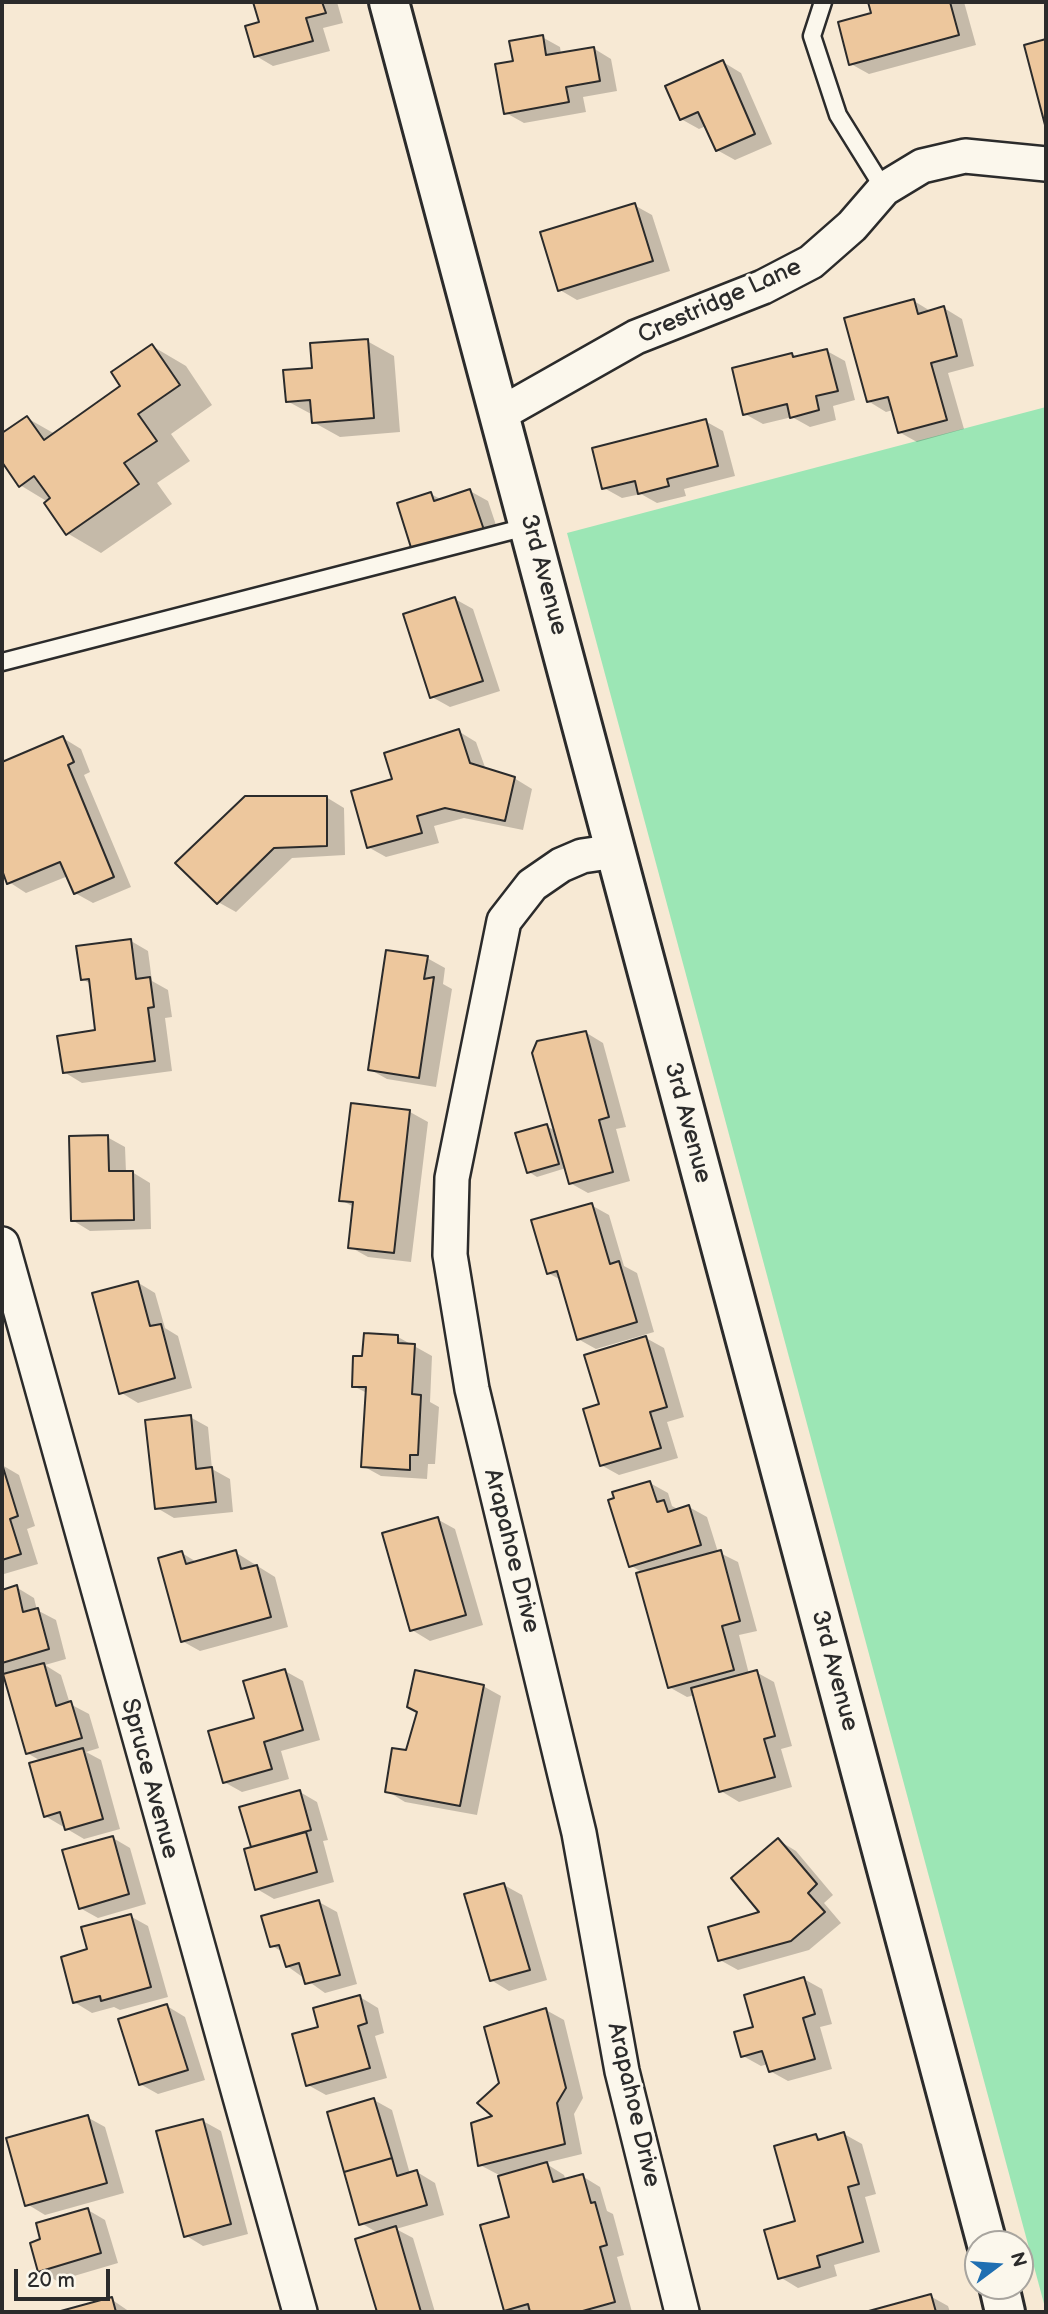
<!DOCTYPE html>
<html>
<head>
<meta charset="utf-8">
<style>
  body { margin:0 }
  #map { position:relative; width:1048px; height:2314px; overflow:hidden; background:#f7e9d4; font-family:"Balsamiq Sans",sans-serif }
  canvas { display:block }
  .frame { position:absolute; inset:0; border:4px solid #2b2b2b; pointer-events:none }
  .north { position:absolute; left:964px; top:2230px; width:70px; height:70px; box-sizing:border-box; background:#fbf7ec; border:2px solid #a8a59f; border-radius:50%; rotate:74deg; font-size:19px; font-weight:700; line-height:28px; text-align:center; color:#2b2b2b }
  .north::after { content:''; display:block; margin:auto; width:24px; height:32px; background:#1f6fb2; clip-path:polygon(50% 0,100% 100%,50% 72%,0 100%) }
  .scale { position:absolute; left:14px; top:2269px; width:96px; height:32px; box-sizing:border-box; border:4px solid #2b2b2b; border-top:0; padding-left:9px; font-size:21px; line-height:24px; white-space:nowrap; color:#2b2b2b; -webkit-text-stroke:5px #fbf7ec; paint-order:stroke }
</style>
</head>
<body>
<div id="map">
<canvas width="1048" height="2314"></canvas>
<div class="frame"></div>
<div class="north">N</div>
<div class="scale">20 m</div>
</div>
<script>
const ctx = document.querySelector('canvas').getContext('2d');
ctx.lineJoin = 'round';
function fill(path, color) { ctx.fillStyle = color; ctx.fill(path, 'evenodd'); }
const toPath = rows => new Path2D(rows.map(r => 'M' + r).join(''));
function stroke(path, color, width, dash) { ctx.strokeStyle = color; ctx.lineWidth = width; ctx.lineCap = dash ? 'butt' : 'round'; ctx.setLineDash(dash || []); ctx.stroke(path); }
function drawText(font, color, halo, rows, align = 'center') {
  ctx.font = font + ' "Balsamiq Sans",sans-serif'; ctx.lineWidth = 6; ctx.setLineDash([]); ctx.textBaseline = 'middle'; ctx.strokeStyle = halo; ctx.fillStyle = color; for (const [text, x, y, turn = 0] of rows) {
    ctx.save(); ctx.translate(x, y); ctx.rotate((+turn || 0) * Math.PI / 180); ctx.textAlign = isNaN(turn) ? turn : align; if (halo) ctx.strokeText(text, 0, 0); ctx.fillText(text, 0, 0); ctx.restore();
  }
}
fill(toPath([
  [1046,407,1046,2311,567,533]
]), '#9ce6b5');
fill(toPath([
  [255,2,337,2,343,23,323,28,330,51,273,66,256,56,261,24],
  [869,2,964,2,976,45,869,74,851,64,873,15],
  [542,37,560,47,561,54,593,48,611,59,617,91,583,97,586,112,524,123,506,113,515,62],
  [723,62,741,73,772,144,735,160,717,150,706,126,699,129,681,119],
  [634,205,652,215,670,271,577,300,560,290],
  [914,301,932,312,944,308,962,319,974,366,948,373,964,429,917,442,899,432,893,410,886,412,868,401],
  [367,341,394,356,400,432,340,437,313,422,313,415,287,401,314,370],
  [152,346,186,366,212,405,171,434,190,461,157,483,172,504,101,553,67,533,48,502,20,485,2,459,2,435,27,418,55,434,123,387],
  [827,351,845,361,855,400,833,406,836,420,810,427,792,417,763,424,745,414,791,354,798,358],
  [705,421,723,431,735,476,684,489,686,496,657,503,641,494,622,498,604,488],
  [470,491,488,501,501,540,432,563,414,553,431,494,442,500],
  [455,599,473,609,500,691,450,707,432,697],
  [458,731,476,742,486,770,514,778,532,789,523,830,464,818,434,826,439,843,386,857,368,847,394,780],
  [63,738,81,749,90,772,84,775,131,887,93,903,75,893,68,876,26,893,9,882,2,866,2,763],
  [326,797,344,808,345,855,292,858,236,912,218,902,245,798],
  [131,941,148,951,152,981,168,990,172,1017,165,1018,172,1071,82,1083,64,1072,97,1032,91,984,82,979],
  [427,958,445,968,443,984,452,989,436,1087,387,1079,369,1069],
  [585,1032,603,1043,626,1127,616,1129,630,1181,588,1193,570,1183,566,1168,537,1177,529,1172,546,1126,556,1131],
  [410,1112,428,1122,411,1262,368,1257,350,1247,354,1207,341,1200],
  [107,1137,125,1147,126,1172,132,1172,150,1183,151,1229,90,1231,72,1220],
  [591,1205,609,1215,624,1266,637,1273,654,1332,596,1349,578,1339,561,1280,548,1273],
  [137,1282,155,1293,165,1328,178,1336,192,1388,138,1403,120,1392],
  [398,1337,432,1356,430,1402,439,1407,435,1464,428,1464,427,1479,381,1476,363,1466,367,1393,353,1386,364,1358],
  [646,1338,664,1348,684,1417,667,1422,678,1458,619,1475,601,1465,601,1405],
  [190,1417,208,1427,212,1469,230,1479,233,1512,174,1518,157,1508],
  [2,1465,19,1475,35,1526,27,1529,38,1564,4,1574,2,1573],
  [650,1483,668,1493,672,1506,679,1510,689,1507,707,1517,718,1552,738,1562,757,1631,739,1635,749,1674,756,1672,774,1682,792,1746,781,1749,792,1787,739,1802,721,1791,695,1695,687,1697,669,1687,643,1573,630,1565],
  [437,1519,455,1529,483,1625,430,1641,412,1630],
  [235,1552,275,1577,288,1627,200,1651,182,1641,182,1553,198,1563],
  [16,1587,34,1598,37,1610,56,1620,66,1659,45,1665,61,1675,70,1704,89,1714,99,1748,86,1752,101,1760,120,1829,84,1839,45,1816,41,1761,27,1753,5,1677,2,1677,2,1591],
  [285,1671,303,1681,320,1740,281,1751,289,1779,242,1792,224,1782],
  [483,1686,501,1696,477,1815,405,1802,387,1791,407,1752,419,1711],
  [300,1792,317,1802,328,1840,323,1841,334,1882,274,1899,257,1889,253,1849,241,1808],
  [113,1838,130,1848,146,1904,98,1918,80,1908],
  [778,1840,796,1851,833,1895,824,1903,841,1923,809,1950,738,1970,720,1960,762,1913],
  [504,1885,522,1895,547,1980,509,1991,491,1980],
  [319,1902,337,1912,357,1984,325,1993,287,1966,283,1952,272,1946],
  [130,1916,148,1926,168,1997,120,2010,114,2007,92,2013,74,2002,89,1951],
  [804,1979,822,1989,832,2024,820,2027,832,2069,788,2081,770,2071,768,2064,761,2066,743,2056,755,2028],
  [360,1997,378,2008,384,2033,375,2036,387,2078,326,2095,308,2085,320,2028],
  [167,2006,185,2017,205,2080,158,2094,140,2084],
  [546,2010,564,2020,583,2098,574,2114,582,2154,545,2163,564,2175,566,2181,582,2176,600,2187,607,2211,613,2214,624,2255,617,2257,632,2312,505,2310,511,2218,499,2175,480,2165,496,2117,501,2084],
  [374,2100,392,2110,410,2174,417,2172,435,2183,444,2215,396,2229,413,2238,435,2312,379,2312,357,2240,378,2233,361,2223],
  [87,2117,105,2127,124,2193,45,2215,27,2204],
  [203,2121,221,2131,248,2234,203,2246,185,2235],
  [844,2134,862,2144,876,2194,865,2197,880,2252,834,2265,837,2276,798,2288,780,2277,797,2222,816,2136,823,2140],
  [88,2210,105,2220,118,2263,57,2281,40,2271],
  [930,2296,948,2306,950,2312,872,2312],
  [111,2299,130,2312,64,2312]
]), '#0003');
const building = toPath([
  [253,2,322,2,326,13,306,18,313,41,254,57,245,26,259,22,253,2],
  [868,2,950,2,959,35,849,65,838,22,871,13,868,2],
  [543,35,546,55,594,47,600,81,566,87,569,102,504,114,495,64,513,61,509,41,543,35],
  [1046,39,1046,125,1045,125,1024,45,1046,39],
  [723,60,755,134,716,151,698,112,680,120,665,86,723,60],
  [635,203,653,261,558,291,540,232,635,203],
  [914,299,918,314,944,306,957,356,931,363,947,420,898,433,888,397,867,402,844,318,914,299],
  [368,339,374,418,312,423,310,400,286,402,283,370,312,368,310,343,368,339],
  [152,344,180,385,138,414,157,441,124,463,139,484,66,535,44,503,50,498,34,476,19,487,2,462,2,433,27,416,44,440,120,386,111,372,152,344],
  [827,349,838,391,816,396,819,410,790,418,787,404,743,415,732,368,792,353,793,357,827,349],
  [706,419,718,466,667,479,669,486,638,494,635,481,602,489,592,448,706,419],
  [470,489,484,530,413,554,397,503,431,492,434,501,470,489],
  [455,597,483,681,430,698,403,614,455,597],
  [459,729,470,763,515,777,505,821,445,808,417,816,422,833,367,848,351,791,392,779,384,753,459,729],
  [63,736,74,762,68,765,114,877,74,894,60,862,7,884,2,870,2,762,63,736],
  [245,796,327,796,327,846,274,848,217,904,175,863,245,796],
  [131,939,136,979,150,977,154,1007,148,1008,155,1061,63,1073,57,1036,95,1030,89,979,81,980,76,946,131,939],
  [386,950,428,956,424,979,434,977,419,1078,368,1070,386,950],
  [586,1031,609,1117,599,1120,613,1172,569,1184,532,1053,537,1041,586,1031],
  [351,1103,410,1110,394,1253,348,1248,353,1202,339,1201,351,1103],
  [547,1124,559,1164,527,1173,515,1133,547,1124],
  [108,1135,109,1171,133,1171,134,1220,71,1221,69,1136,108,1135],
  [592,1203,610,1264,619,1261,637,1322,577,1340,557,1271,547,1274,531,1220,592,1203],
  [138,1281,150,1326,161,1324,175,1378,119,1394,92,1293,138,1281],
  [364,1333,398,1335,398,1343,415,1344,412,1394,421,1395,418,1455,410,1455,410,1470,361,1467,366,1387,352,1387,353,1356,362,1356,364,1333],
  [646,1336,667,1407,650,1412,661,1448,600,1466,583,1409,599,1404,584,1355,646,1336],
  [191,1415,196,1469,212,1467,216,1502,155,1509,145,1420,191,1415],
  [2,1464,18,1516,10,1519,21,1554,2,1560,2,1464],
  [650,1481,657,1502,664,1500,668,1512,689,1505,701,1545,629,1567,608,1500,614,1498,612,1492,650,1481],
  [438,1517,466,1615,410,1631,382,1533,438,1517],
  [236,1550,241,1569,257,1565,271,1617,181,1642,158,1558,182,1551,186,1564,236,1550],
  [721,1550,740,1621,722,1626,734,1670,668,1688,636,1573,721,1550],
  [17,1585,23,1612,38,1608,49,1649,2,1663,2,1590,17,1585],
  [44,1663,56,1706,71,1701,82,1738,26,1754,3,1674,44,1663],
  [285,1669,303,1730,264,1742,272,1769,223,1783,208,1731,254,1718,243,1681,285,1669],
  [415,1670,484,1685,460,1806,385,1792,392,1748,406,1750,417,1712,407,1707,415,1670],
  [757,1670,775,1736,764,1739,775,1777,719,1792,691,1688,757,1670],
  [83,1748,103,1819,65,1830,60,1812,44,1817,29,1763,83,1748],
  [300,1790,311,1830,251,1847,239,1807,300,1790],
  [306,1832,317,1872,255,1890,244,1849,306,1832],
  [113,1836,129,1894,79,1909,62,1850,113,1836],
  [778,1838,817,1884,808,1893,825,1912,791,1941,718,1961,708,1927,759,1912,731,1878,778,1838],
  [504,1883,530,1970,490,1981,464,1894,504,1883],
  [319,1900,340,1975,305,1984,299,1963,286,1967,279,1945,270,1947,261,1916,319,1900],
  [131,1914,151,1987,101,2001,100,1996,73,2003,61,1957,87,1949,81,1927,131,1914],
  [804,1977,815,2014,803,2018,815,2059,769,2072,762,2051,741,2057,734,2032,753,2027,744,1995,804,1977],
  [360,1995,367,2023,358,2026,370,2068,306,2086,292,2034,318,2027,313,2008,360,1995],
  [167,2004,188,2070,139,2085,118,2019,167,2004],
  [546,2008,566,2088,557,2103,565,2144,478,2166,471,2123,492,2116,477,2103,499,2083,484,2027,546,2008],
  [374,2098,392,2158,344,2172,327,2112,374,2098],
  [88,2115,107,2183,25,2206,6,2138,88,2115],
  [203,2119,231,2224,184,2237,156,2131,203,2119],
  [844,2132,859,2184,848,2187,863,2242,817,2256,820,2267,778,2279,764,2230,795,2221,774,2146,816,2134,818,2140,844,2132],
  [392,2158,397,2176,417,2170,427,2205,359,2225,344,2172,392,2158],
  [547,2162,553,2182,583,2174,591,2203,595,2202,607,2245,600,2247,615,2302,579,2312,530,2312,528,2304,504,2311,480,2225,509,2217,498,2176,547,2162],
  [88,2208,101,2253,38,2272,30,2243,40,2239,36,2223,88,2208],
  [396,2226,421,2312,377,2312,355,2239,396,2226],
  [931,2294,936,2312,865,2312,931,2294],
  [112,2297,116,2312,57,2312,112,2297]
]);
fill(building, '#edc79d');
stroke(building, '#2b2b2b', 2);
const lane = toPath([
  [823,2,812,36,838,115,884,189],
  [2,662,530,526]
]);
const street = toPath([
  [500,414,636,337,763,287,811,262,852,226,884,189,922,166,965,156,1046,164],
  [616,851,582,856,561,865,532,885,504,921,452,1178,450,1255,472,1389,579,1833,622,2071,682,2312],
  [2,1244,300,2312]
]);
const secondary = toPath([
  [389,2,987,2244],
  [999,2286,1005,2312]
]);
stroke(lane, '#2b2b2b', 21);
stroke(street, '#2b2b2b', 38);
stroke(secondary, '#2b2b2b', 44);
stroke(lane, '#fbf7ec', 16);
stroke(street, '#fbf7ec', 33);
stroke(secondary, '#fbf7ec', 38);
drawText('24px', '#2b2b2b', '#fbf7ec', [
  ["Crestridge Lane",720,302,-24],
  ["3rd Avenue",543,575,75],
  ["3rd Avenue",687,1123,75],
  ["Arapahoe Drive",511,1551,76],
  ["3rd Avenue",834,1671,75],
  ["Spruce Avenue",149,1779,75],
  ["Arapahoe Drive",633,2105,77]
]);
</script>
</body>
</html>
